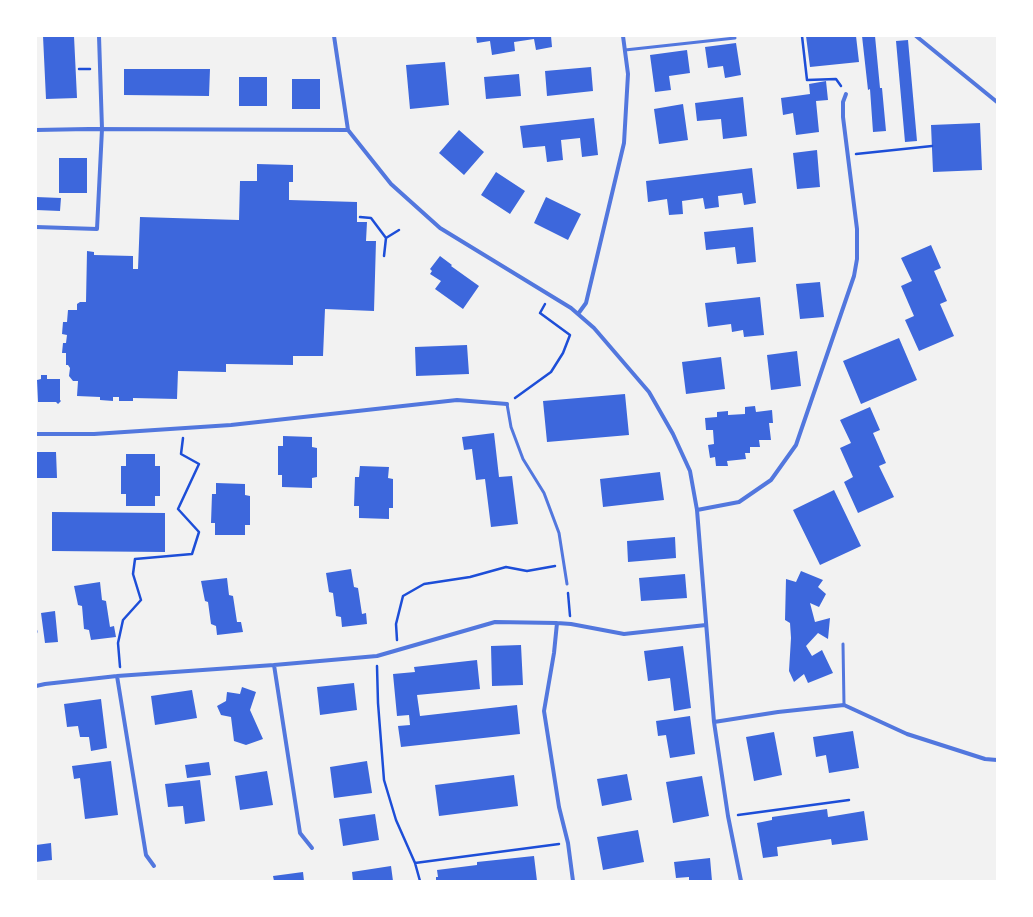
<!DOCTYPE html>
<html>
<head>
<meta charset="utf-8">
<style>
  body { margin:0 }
  #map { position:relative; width:1033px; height:917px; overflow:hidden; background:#f2f2f2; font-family:"Libre Baskerville",serif }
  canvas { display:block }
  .frame { position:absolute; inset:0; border:37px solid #fff; pointer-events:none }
</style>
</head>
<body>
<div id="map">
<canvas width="1033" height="917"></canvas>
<div class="frame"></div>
</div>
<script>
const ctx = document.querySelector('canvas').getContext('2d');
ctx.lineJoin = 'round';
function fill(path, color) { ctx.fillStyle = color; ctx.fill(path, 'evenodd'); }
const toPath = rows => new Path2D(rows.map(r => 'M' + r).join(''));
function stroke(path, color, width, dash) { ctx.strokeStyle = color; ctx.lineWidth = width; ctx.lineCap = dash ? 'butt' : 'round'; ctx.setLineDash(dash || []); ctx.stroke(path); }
fill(toPath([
  [43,36,74,36,77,98,46,99],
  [476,36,551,36,552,47,536,50,534,39,514,42,515,51,492,55,490,41,477,43],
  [806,36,856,36,859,62,810,67],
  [862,36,875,36,880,88,882,88,886,131,873,132,870,89,868,90],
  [908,40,917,141,905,142,896,41],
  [736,43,741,75,725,78,723,66,708,68,705,47],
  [687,50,690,73,669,76,671,90,655,92,650,55],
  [445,62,449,105,410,109,406,65],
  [591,67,593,91,547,96,545,71],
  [124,69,210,69,209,96,124,95],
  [519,74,521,96,486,99,484,77],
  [239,77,267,77,267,106,239,106],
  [292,79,320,79,320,109,292,109],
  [826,81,828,100,816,101,819,132,796,135,793,113,783,115,781,98,810,94,809,84],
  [743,97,747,136,723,139,721,119,697,121,695,103],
  [683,104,688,140,659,144,654,109],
  [594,118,598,155,582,157,580,138,561,140,563,160,547,162,545,146,523,148,520,126],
  [980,123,982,170,933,172,931,125],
  [459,130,484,152,464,175,439,153],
  [817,150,820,187,797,189,793,153],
  [59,158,87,158,87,193,59,193],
  [257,164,293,165,293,182,289,182,289,200,357,202,357,222,367,222,366,241,376,241,374,311,325,309,323,356,293,356,293,365,226,364,226,372,178,371,177,399,133,398,133,401,119,401,119,397,113,397,113,401,100,400,100,397,77,396,78,381,73,381,69,376,70,368,68,365,66,365,66,353,62,353,63,343,66,343,67,335,62,334,63,322,67,322,68,310,77,310,77,304,80,302,86,302,87,251,94,252,94,255,133,256,133,269,138,269,140,217,239,220,240,181,257,181],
  [752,168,756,203,744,205,742,193,718,196,719,207,705,209,703,198,682,201,683,214,669,215,667,199,648,202,646,181],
  [496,172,525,191,510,214,481,195],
  [36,197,61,198,60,211,36,210],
  [546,197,581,214,568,240,534,223],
  [753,227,756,262,737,264,735,247,706,250,704,232],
  [931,245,941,268,934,271,947,301,940,304,954,336,919,351,905,320,914,316,901,286,912,281,901,258],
  [440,256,452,265,451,266,479,286,463,309,435,289,441,281,430,274,432,271,430,269],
  [820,282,824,317,800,319,796,284],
  [760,297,764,335,744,337,743,330,732,332,731,324,708,327,705,303],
  [899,338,917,380,861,404,843,361],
  [467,345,469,374,416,376,415,347],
  [797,351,801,386,771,390,767,355],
  [721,357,725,389,686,394,682,362],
  [41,375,47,375,47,379,60,379,60,400,61,401,58,404,56,402,38,402,37,380,41,379],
  [625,394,629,435,547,442,543,401],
  [755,406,756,412,772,410,773,423,769,423,771,440,759,440,760,447,750,447,750,453,745,453,746,459,727,461,728,466,716,466,715,457,710,458,708,445,714,444,713,430,706,430,705,418,717,417,717,412,728,411,728,415,745,414,745,407],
  [870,407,880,430,873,433,886,463,879,466,894,497,858,513,844,482,853,477,840,448,851,443,840,420],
  [494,433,499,477,512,476,518,524,491,527,485,479,476,480,472,449,464,450,462,437],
  [283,436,312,437,312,447,317,448,317,477,312,478,312,488,282,487,282,475,278,475,278,446,283,446],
  [36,452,56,452,57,478,36,478],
  [126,454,155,454,155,466,160,466,160,496,155,496,155,506,126,506,126,494,121,494,121,466,126,466],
  [360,466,389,467,388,478,393,479,393,508,389,508,389,519,359,518,359,506,354,506,355,477,359,477],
  [660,472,664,500,603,507,600,479],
  [216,483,245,484,245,495,250,496,250,525,245,525,245,535,215,535,215,523,211,523,212,494,216,494],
  [834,490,861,546,820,565,793,510],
  [52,512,165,513,165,552,52,551],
  [675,537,676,558,628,562,627,541],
  [351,569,354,587,358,588,362,614,366,613,367,624,342,627,341,617,336,616,333,593,329,592,326,573],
  [801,571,823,580,818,587,826,594,819,607,810,603,815,622,830,618,828,639,818,633,806,646,812,656,822,650,833,673,808,683,804,674,794,682,789,671,791,638,790,623,785,620,786,579,796,582],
  [685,574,687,598,641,601,639,578],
  [227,578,229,595,233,596,237,622,241,622,243,632,217,635,216,626,211,624,208,602,205,601,201,581],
  [100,582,102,600,106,601,110,627,114,626,116,637,91,640,89,630,84,629,82,606,78,605,74,586],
  [55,611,58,642,45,643,41,613],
  [521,645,523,685,492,686,491,646],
  [683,646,691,708,674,711,670,678,648,681,644,651],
  [477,660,480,689,417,695,420,716,517,705,520,734,401,747,398,726,410,725,409,715,397,716,393,674,415,672,414,667],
  [354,683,357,710,320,715,317,687],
  [242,687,256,692,250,710,263,739,246,745,234,741,231,717,221,715,217,706,226,701,227,692,240,694],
  [192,690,197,718,155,725,151,696],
  [101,699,107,748,91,751,89,737,80,737,78,726,67,727,64,704],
  [690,716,695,754,670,758,666,735,658,736,656,721],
  [853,731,859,768,829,773,826,755,816,757,813,737],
  [774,732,782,775,754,781,746,737],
  [111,761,118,815,85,819,80,778,74,779,72,766],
  [367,761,372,793,334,798,330,767],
  [209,762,211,775,187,778,185,765],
  [267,771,273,805,240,810,235,776],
  [627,774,632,800,602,806,597,779],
  [514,775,518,806,439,816,435,785],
  [702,776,709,816,673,823,666,782],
  [200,780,205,821,185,824,183,806,168,807,165,784],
  [827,809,828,817,864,811,868,840,832,845,831,839,777,847,778,856,763,858,757,823,772,820,772,817],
  [375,814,379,840,343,846,339,819],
  [638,830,644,862,603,870,597,837],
  [51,843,52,860,36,862,36,845],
  [534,856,537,881,436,881,436,877,438,877,437,870,477,865,477,862],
  [710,858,712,881,689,881,689,877,676,878,674,862],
  [391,866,393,881,353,881,352,872],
  [303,872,304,881,274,881,273,876]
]), '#3d67dc');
stroke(toPath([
  [802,36,807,80,836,79,841,86],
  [79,69,90,69],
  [856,154,932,146],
  [360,217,371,218,386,238,384,256],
  [386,238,399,230],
  [515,398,551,372,563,353,570,335,540,313,545,304],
  [568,593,570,616],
  [397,640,396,624,403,596,424,584,470,577,506,567,527,571,555,566],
  [377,666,378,703,384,780,396,820,415,863,420,881],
  [120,667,118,643,123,620,141,600,133,574,135,559,192,554,199,532,178,509,199,464,181,454,183,438],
  [738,815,849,800],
  [415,863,559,844]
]), '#1d4ed8', 2.5);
stroke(toPath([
  [625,50,735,38],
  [507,404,511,427,523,459,544,493,559,533,567,584],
  [36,631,36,632],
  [843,644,844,705]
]), '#5277de', 3);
stroke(toPath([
  [334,36,348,130,391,184,440,228,571,308,594,328,649,392,673,434,690,471,697,510,714,722,728,816,741,881],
  [916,36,997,102],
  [36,130,89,129,348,130],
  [36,227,97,229,102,129,99,36],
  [578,314,586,303,624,143,628,74,623,36],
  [36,434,94,434,231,425,457,400,507,404],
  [697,510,739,502,771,480,796,445,854,276,857,259,857,229,843,117,843,102,846,94],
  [557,623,554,653,544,711,559,807,568,843,573,881],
  [274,665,300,833,312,848],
  [117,676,146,855,154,866],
  [36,686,45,684,117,676,274,665,377,656,495,622,557,623,571,624,624,634,706,625],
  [714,722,778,712,844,705,907,734,985,759,997,760]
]), '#5277de', 4);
</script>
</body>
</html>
